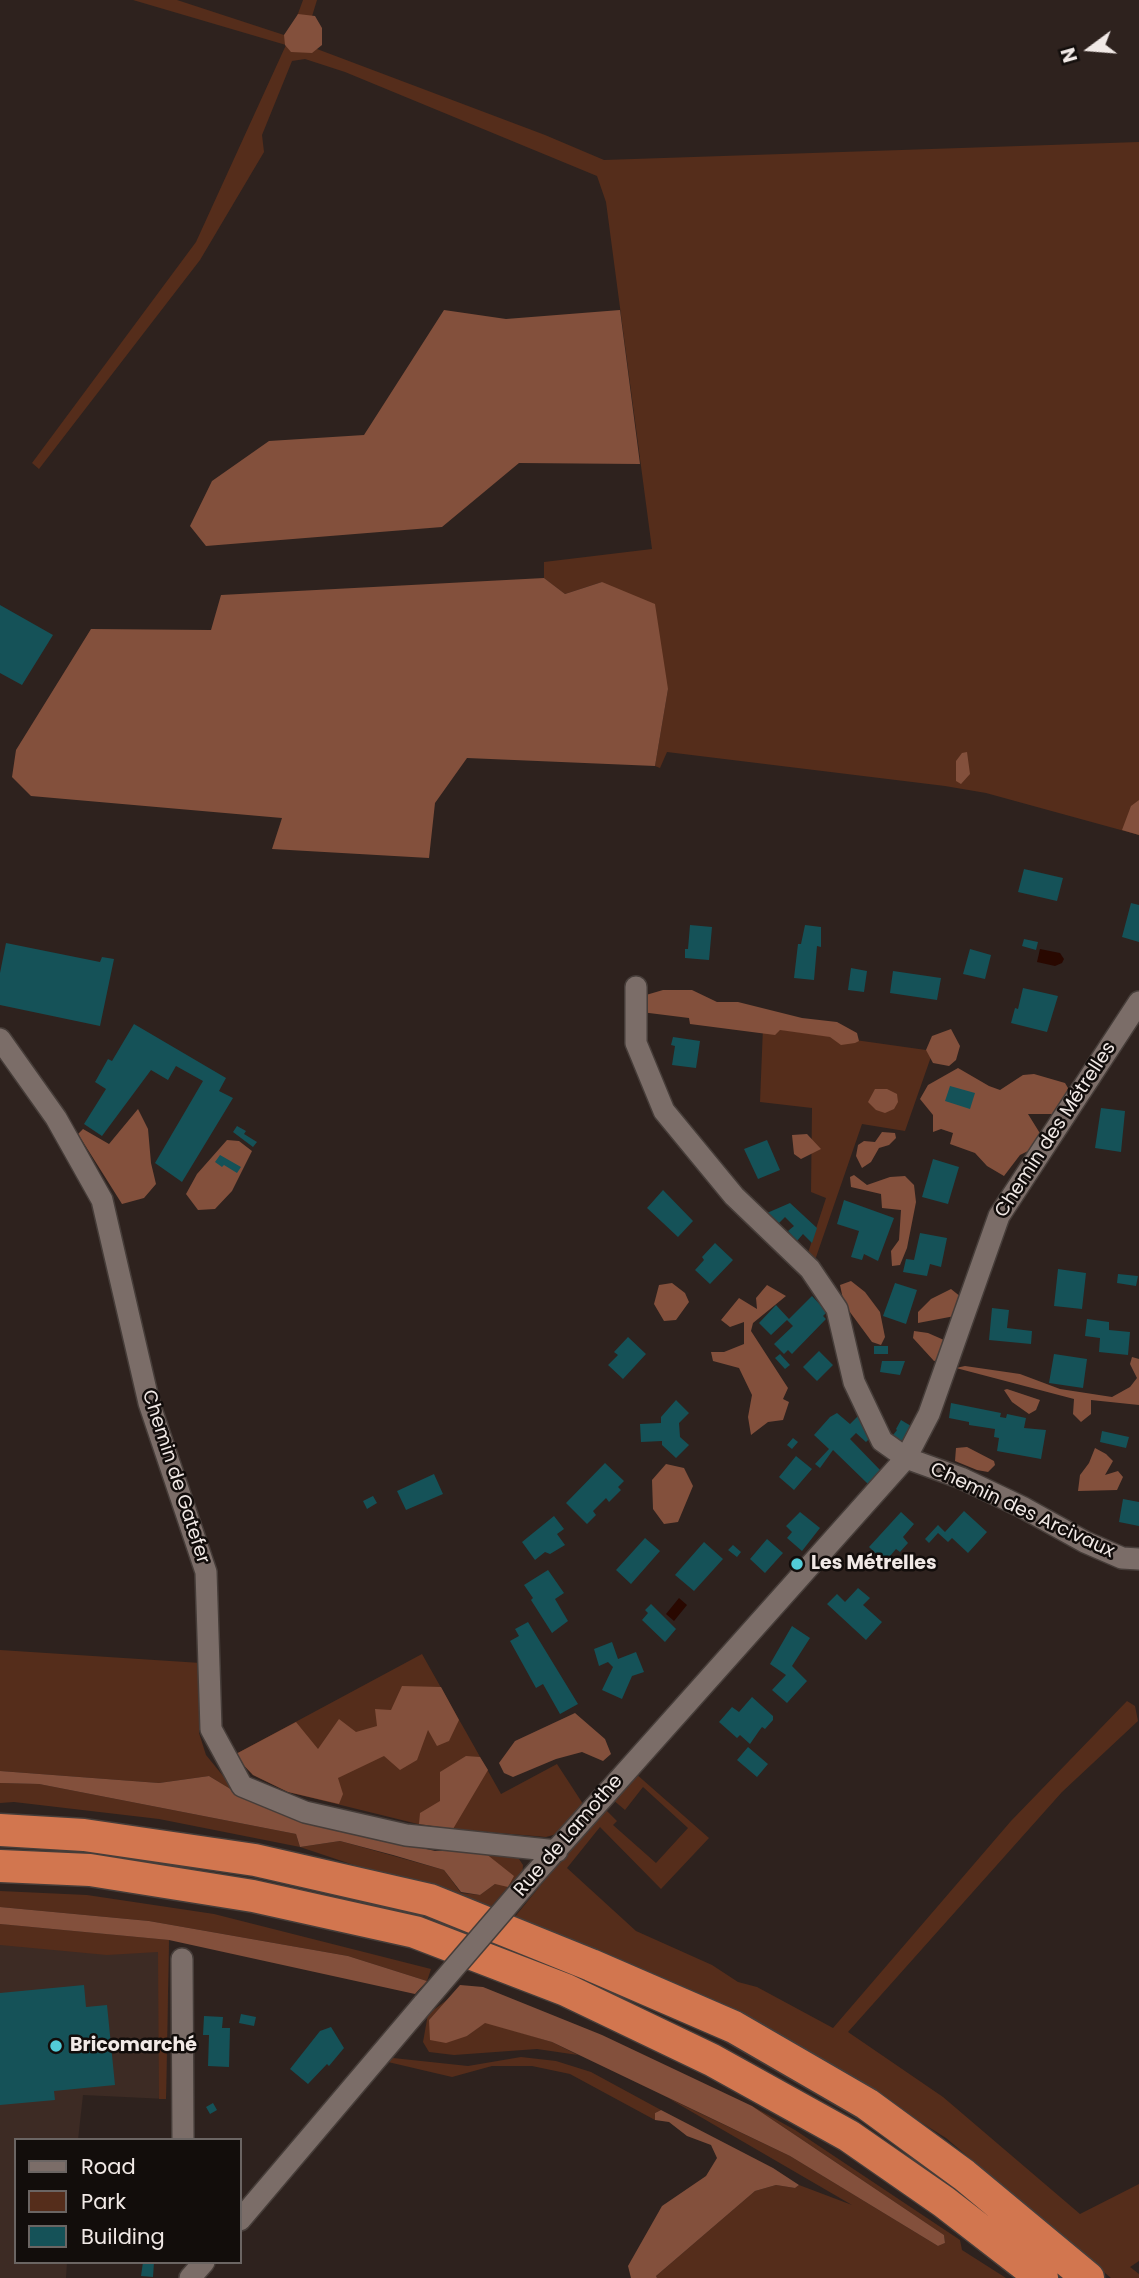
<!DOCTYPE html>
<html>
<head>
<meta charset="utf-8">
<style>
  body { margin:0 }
  #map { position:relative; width:1139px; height:2278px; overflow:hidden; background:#2e221e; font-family:Poppins,sans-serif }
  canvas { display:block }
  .legend { position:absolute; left:14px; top:2138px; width:228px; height:126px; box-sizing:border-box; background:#120d0b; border:2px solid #6b6563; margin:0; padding:9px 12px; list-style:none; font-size:21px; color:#f1e9e6 }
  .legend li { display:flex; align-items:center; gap:14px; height:35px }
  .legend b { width:35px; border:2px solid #6b6563 }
  .north { position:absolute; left:1055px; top:14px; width:70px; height:70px; -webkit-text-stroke:5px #120d0b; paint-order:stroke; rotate:254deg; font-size:19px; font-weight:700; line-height:28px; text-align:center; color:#f1e9e6 }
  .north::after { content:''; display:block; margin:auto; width:24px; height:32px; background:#f1e9e6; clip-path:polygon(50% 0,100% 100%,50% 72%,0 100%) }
</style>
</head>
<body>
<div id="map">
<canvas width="1139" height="2278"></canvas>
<ul class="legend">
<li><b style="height:9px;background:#7b6d68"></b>Road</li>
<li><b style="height:19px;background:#552d1b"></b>Park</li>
<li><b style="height:19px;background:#155258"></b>Building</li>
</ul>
<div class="north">N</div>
</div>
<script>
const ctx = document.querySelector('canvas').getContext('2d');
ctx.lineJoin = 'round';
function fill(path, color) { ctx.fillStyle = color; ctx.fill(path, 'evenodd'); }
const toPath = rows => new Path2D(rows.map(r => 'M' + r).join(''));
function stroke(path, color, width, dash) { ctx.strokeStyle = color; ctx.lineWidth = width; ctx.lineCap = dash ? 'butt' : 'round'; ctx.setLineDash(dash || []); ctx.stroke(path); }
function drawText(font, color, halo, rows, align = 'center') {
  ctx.font = font + ' Poppins,sans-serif'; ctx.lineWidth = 5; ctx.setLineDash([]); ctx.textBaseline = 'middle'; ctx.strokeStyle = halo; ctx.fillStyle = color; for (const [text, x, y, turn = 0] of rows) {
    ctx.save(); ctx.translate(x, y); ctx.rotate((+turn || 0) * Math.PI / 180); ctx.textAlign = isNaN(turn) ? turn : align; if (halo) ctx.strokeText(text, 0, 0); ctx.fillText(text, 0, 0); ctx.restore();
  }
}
fill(toPath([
  [0,1924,169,1940,166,2099,83,2095,78,2140,16,2140,16,2262,67,2262,66,2278,0,2278]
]), '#3d2b24');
fill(toPath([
  [133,0,177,0,284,35,292,30,303,0,317,0,306,36,317,49,545,135,604,160,1139,142,1139,835,986,793,945,786,667,752,660,768,655,766,668,689,602,582,565,594,544,578,544,562,652,549,606,202,597,176,345,72,305,59,292,61,262,135,264,152,200,260,39,469,32,463,196,242,286,45],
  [763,1027,933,1051,905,1131,862,1124,814,1263,806,1259,826,1198,811,1192,812,1108,760,1102],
  [0,1650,201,1663,199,1733,206,1755,228,1782,252,1802,209,1776,159,1783,0,1771],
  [422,1654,501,1794,557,1764,585,1807,560,1833,546,1837,430,1827,288,1792,253,1775,234,1755],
  [1127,1701,1135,1706,1138,1721,1062,1792,848,2032,943,2097,1080,2214,1139,2184,1139,2261,1130,2267,1139,2274,1139,2278,1111,2278,946,2138,855,2081,728,2007,513,1919,604,1808,617,1821,613,1825,656,1863,688,1828,643,1787,625,1810,612,1799,635,1773,709,1838,661,1889,600,1827,567,1868,636,1931,712,1965,738,1982,757,1987,833,2028,1011,1821],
  [0,1783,39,1784,296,1834,300,1847,340,1841,444,1870,461,1893,480,1895,495,1884,480,1849,517,1856,523,1865,522,1877,508,1887,488,1910,300,1847,159,1819,14,1802,0,1803],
  [0,1891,87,1895,214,1914,431,1969,427,1981,348,1956,149,1921,0,1907],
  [0,1924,169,1940,166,2099,159,2099,158,1952,107,1955,0,1945],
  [447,2000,429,2020,467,2036,485,2022,552,2042,578,2055,537,2049,454,2055,429,2052,423,2042,428,2014],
  [521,2057,556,2061,591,2072,661,2110,655,2113,655,2120,570,2074,532,2066,492,2066,452,2077,388,2062,393,2058,468,2066],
  [668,2098,790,2156,938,2246,945,2243,944,2235,752,2106,795,2130,960,2240,962,2250,1006,2278,657,2278,656,2276,755,2191,776,2185,795,2188,799,2185,852,2205]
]), '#552d1b');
fill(toPath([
  [298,14,315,16,322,28,322,45,312,53,291,52,285,45,284,35],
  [444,310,506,319,620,310,640,464,519,463,442,527,206,546,190,526,212,481,269,441,364,435],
  [544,578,565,594,602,582,655,604,668,689,655,766,467,758,435,803,429,858,272,849,282,818,31,796,12,777,16,750,91,629,211,630,221,595],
  [967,752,970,774,961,784,956,781,956,761,962,753],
  [1139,800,1139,835,1122,830,1131,806],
  [663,990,692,990,717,1002,738,1002,802,1018,837,1022,857,1033,859,1041,855,1043,841,1045,830,1037,780,1030,775,1035,690,1024,689,1018,641,1012,646,995],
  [951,1029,960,1046,956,1060,949,1066,933,1063,926,1050,932,1036],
  [958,1068,989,1086,1000,1090,1023,1075,1034,1074,1065,1083,1071,1093,1056,1114,1028,1114,1041,1135,1036,1147,1020,1155,1004,1176,987,1166,975,1153,950,1144,953,1133,941,1129,933,1132,933,1115,920,1099,928,1085],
  [875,1089,887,1089,897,1094,898,1102,894,1109,885,1113,876,1110,868,1102],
  [138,1109,148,1129,151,1163,156,1184,144,1198,122,1204,78,1134,83,1129,109,1144],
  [882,1132,895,1133,896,1138,889,1145,879,1148,871,1162,862,1168,856,1156,858,1145,864,1141,875,1142],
  [807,1134,821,1149,801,1159,794,1154,792,1135],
  [227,1140,239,1141,252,1151,232,1191,215,1209,198,1210,186,1194,197,1174],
  [854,1175,867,1185,890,1177,905,1176,914,1185,916,1202,907,1248,900,1265,892,1266,891,1251,899,1240,901,1210,882,1208,881,1194,851,1187,850,1177],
  [851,1281,865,1292,880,1312,885,1337,881,1345,872,1342,844,1304,840,1285],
  [672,1283,685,1293,689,1302,676,1320,664,1321,654,1304,659,1285],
  [767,1285,786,1296,753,1323,751,1331,788,1388,783,1399,789,1402,783,1420,768,1422,751,1435,748,1417,752,1395,739,1368,713,1361,711,1352,724,1352,744,1344,744,1322,730,1327,721,1320,739,1298,757,1309,756,1298],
  [951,1289,961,1297,960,1315,918,1323,918,1312,931,1299],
  [914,1331,928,1333,944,1340,949,1347,944,1359,934,1361,913,1338],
  [1132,1357,1139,1359,1139,1405,1091,1400,1091,1414,1081,1422,1073,1414,1074,1399,956,1368,965,1366,1020,1374,1060,1389,1112,1397,1130,1387,1137,1378,1130,1364],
  [1007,1389,1040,1400,1036,1410,1029,1414,1012,1402,1004,1390],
  [967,1447,994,1461,995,1465,988,1472,977,1470,955,1461,956,1448],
  [1095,1448,1106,1454,1113,1461,1105,1475,1118,1471,1123,1477,1117,1490,1078,1491,1080,1475,1089,1463],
  [666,1464,684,1468,693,1486,678,1522,664,1524,653,1509,652,1480],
  [402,1686,441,1687,459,1720,449,1741,437,1746,428,1730,417,1760,400,1770,384,1756,338,1778,343,1794,339,1804,288,1792,253,1775,234,1755,296,1722,318,1749,339,1719,356,1732,377,1726,375,1709,391,1710],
  [575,1713,605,1739,611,1754,603,1761,582,1752,556,1759,513,1777,504,1773,499,1763,515,1741],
  [466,1756,480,1757,488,1770,453,1829,419,1824,420,1813,440,1801,440,1772],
  [0,1771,159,1783,209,1776,252,1802,366,1835,435,1851,480,1849,514,1876,508,1887,495,1884,480,1895,461,1892,444,1870,393,1855,340,1841,300,1847,296,1834,39,1784,0,1783],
  [0,1907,149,1921,348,1956,427,1981,415,1994,169,1940,0,1924],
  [460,1985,483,1987,602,2035,752,2106,944,2235,945,2243,938,2246,790,2156,552,2042,485,2023,467,2036,446,2043,430,2040,429,2020],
  [661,2110,773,2168,799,2185,795,2188,776,2185,755,2191,656,2276,657,2278,631,2278,628,2266,662,2206,706,2176,717,2158,711,2145,687,2136,669,2122,655,2120,655,2113]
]), '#83503c');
fill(toPath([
  [1040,949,1060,953,1064,959,1062,963,1055,966,1037,962],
  [679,1598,687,1605,674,1621,666,1614]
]), '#290800');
fill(toPath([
  [0,605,53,635,22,685,0,673],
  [1024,869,1063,878,1057,901,1018,892],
  [1131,903,1139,905,1139,942,1122,937],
  [690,925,712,927,709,960,685,958,685,949,688,949],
  [805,925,821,927,821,947,817,946,814,980,794,978,798,944,801,944],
  [1024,939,1038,942,1036,950,1022,946],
  [6,943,100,962,102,957,114,959,100,1026,0,1005,0,973],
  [970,949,991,955,985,979,963,974],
  [851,968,867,971,864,992,848,990],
  [893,971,941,978,937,1000,890,993],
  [1023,988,1058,996,1047,1032,1011,1023,1015,1008,1018,1009],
  [134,1024,226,1078,219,1091,233,1098,182,1182,155,1163,203,1081,176,1066,168,1080,151,1070,102,1136,84,1124,106,1089,95,1082,108,1059,112,1061],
  [673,1037,700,1041,696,1068,672,1065,675,1046,671,1045],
  [950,1086,975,1093,970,1109,945,1101],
  [1101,1108,1125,1111,1121,1152,1095,1148],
  [237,1126,246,1131,244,1134,257,1142,253,1147,233,1132],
  [767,1140,780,1170,758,1179,744,1149],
  [220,1155,241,1167,237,1173,224,1165,222,1167,215,1162],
  [933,1159,959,1167,948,1204,922,1197],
  [663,1190,693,1221,678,1237,647,1208],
  [844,1200,894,1218,878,1261,864,1254,862,1260,851,1257,859,1231,837,1224],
  [790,1203,817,1228,812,1243,803,1234,797,1241,788,1231,794,1226,785,1217,779,1223,767,1213],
  [920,1233,947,1238,941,1267,930,1264,927,1276,903,1272,906,1259,914,1260],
  [715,1243,733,1260,710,1284,695,1270,704,1260,702,1257],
  [1058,1269,1086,1273,1082,1309,1054,1306],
  [1118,1274,1138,1276,1136,1286,1117,1283],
  [895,1283,917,1290,906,1324,883,1316],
  [812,1296,827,1312,823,1316,826,1319,792,1354,788,1350,784,1354,774,1344,793,1326,787,1320,771,1335,759,1323,776,1305,789,1319],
  [992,1308,1009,1310,1007,1328,1032,1331,1031,1344,989,1340],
  [1087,1319,1109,1322,1109,1330,1130,1332,1128,1355,1099,1352,1100,1338,1085,1336],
  [628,1337,646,1354,623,1379,608,1365,618,1355,614,1352],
  [874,1346,888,1346,888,1354,874,1354],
  [819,1351,833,1365,817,1381,803,1367],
  [780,1354,790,1365,785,1369,775,1358],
  [1054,1354,1087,1359,1083,1388,1049,1383],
  [882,1361,905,1361,900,1375,880,1372],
  [676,1400,689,1413,679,1423,680,1437,689,1445,676,1458,662,1445,662,1441,641,1442,640,1424,661,1423,661,1417],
  [951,1403,1001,1413,1000,1417,1006,1418,1007,1414,1026,1418,1024,1428,1046,1430,1041,1459,997,1451,999,1438,994,1437,995,1429,969,1425,969,1422,949,1418],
  [837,1413,850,1424,860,1414,873,1435,866,1442,856,1433,850,1439,881,1471,868,1484,833,1450,820,1468,815,1464,829,1449,814,1435,830,1417],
  [901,1420,911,1426,899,1448,890,1439,897,1430,896,1429],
  [1102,1431,1129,1437,1126,1448,1100,1442],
  [793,1438,798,1442,792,1449,787,1445],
  [796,1456,812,1469,794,1490,779,1477],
  [605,1463,624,1481,618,1487,621,1490,609,1502,606,1498,593,1511,596,1515,587,1524,566,1503],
  [434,1474,443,1494,406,1510,397,1491],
  [373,1496,377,1503,367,1509,363,1501],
  [1123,1499,1139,1502,1139,1526,1119,1522],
  [964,1511,987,1532,968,1553,952,1538,948,1542,938,1533,929,1543,925,1539,938,1525,945,1532],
  [800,1512,820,1528,802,1551,787,1538,792,1532,786,1526],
  [901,1512,914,1524,903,1537,908,1543,900,1552,896,1549,885,1562,869,1547],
  [554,1516,564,1529,557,1534,565,1545,550,1554,545,1552,535,1560,522,1542],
  [645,1538,660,1551,631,1584,616,1570],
  [767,1539,783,1553,765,1573,750,1559],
  [704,1542,723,1559,694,1591,675,1575],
  [733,1545,741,1552,737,1557,728,1550],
  [548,1570,564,1593,555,1599,568,1621,552,1633,531,1600,533,1598,524,1585],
  [858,1588,870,1598,863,1605,882,1622,866,1640,827,1604,837,1594,845,1602],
  [651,1604,676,1629,665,1642,642,1620,648,1613,645,1610],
  [528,1622,578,1704,560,1714,543,1684,536,1688,510,1641,519,1636,515,1629],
  [792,1626,810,1638,792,1666,807,1681,787,1703,772,1690,786,1675,770,1664],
  [612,1642,618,1659,636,1652,644,1672,632,1676,622,1699,602,1690,613,1667,608,1662,599,1666,594,1649],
  [752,1697,773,1716,773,1720,765,1729,762,1727,759,1731,750,1744,740,1735,737,1738,719,1722,732,1707,739,1712],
  [748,1747,768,1764,757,1777,737,1760],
  [84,1985,86,2007,107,2005,115,2085,54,2091,55,2100,0,2105,0,1993],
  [241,2014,256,2017,254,2026,239,2023],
  [204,2016,223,2017,222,2028,230,2028,229,2067,208,2066,209,2035,203,2035],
  [331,2027,344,2048,329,2066,327,2064,308,2084,290,2069,320,2031],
  [213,2103,217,2110,210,2114,206,2107],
  [143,2262,154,2262,153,2277,141,2276]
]), '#155258');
const minor = toPath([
  [636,987,636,1043,664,1111,734,1196,810,1269,837,1309,854,1382,882,1441,906,1458,961,1478,1022,1507,1085,1542,1122,1558,1139,1559],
  [0,1039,56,1118,102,1200,149,1403,206,1572,211,1729,242,1786,305,1812,406,1835,557,1851],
  [532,1877,906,1458,929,1414,999,1216,1139,1002],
  [182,1959,183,2140],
  [240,2220,424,2003],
  [190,2278,204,2262]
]);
const highway = toPath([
  [0,1830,84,1835,255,1860,430,1900,591,1965,734,2027,867,2104,964,2175,1088,2278],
  [0,1866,90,1870,253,1896,415,1932,566,1990,712,2060,849,2136,944,2202,1042,2278]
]);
stroke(minor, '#463d39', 24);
stroke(highway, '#463d39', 35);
stroke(minor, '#7b6d68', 21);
stroke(highway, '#d2764f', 32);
const minorBridge = toPath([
  [424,2003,532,1877]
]);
stroke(minorBridge, '#463d39', 24, []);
stroke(minorBridge, '#7b6d68', 21);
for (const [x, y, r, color] of [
  [797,1564,7,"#52cbd7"],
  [56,2046,7,"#52cbd7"]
]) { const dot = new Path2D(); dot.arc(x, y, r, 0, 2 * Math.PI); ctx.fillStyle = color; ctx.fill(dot); stroke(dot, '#120d0b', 2.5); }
drawText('19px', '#f1e9e6', '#120d0b', [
  ["Chemin des Métrelles",1056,1130,-57],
  ["Chemin de Gatefer",175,1477,72],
  ["Chemin des Arcivaux",1022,1511,25],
  ["Rue de Lamothe",569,1836,-49]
]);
drawText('bold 19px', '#f1e9e6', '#120d0b', [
  ["Les Métrelles",811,1564],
  ["Bricomarché",70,2046]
], 'left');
</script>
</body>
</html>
